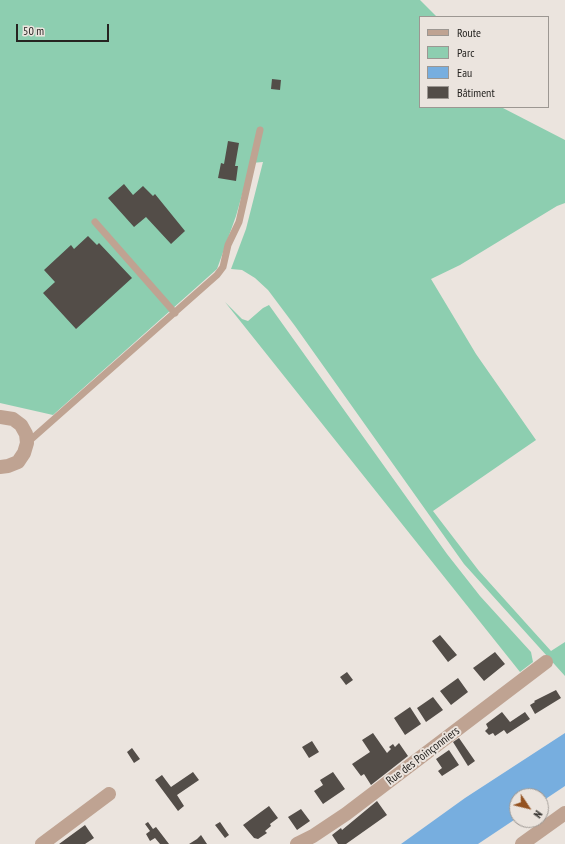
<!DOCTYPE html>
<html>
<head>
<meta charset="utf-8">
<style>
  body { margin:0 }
  #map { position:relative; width:565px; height:844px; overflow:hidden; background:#ebe4de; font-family:"PT Sans Narrow",sans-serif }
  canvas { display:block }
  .legend { position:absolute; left:419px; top:16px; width:130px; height:92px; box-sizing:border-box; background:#ebe4de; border:1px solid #9c9792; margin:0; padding:5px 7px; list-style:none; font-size:12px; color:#262421 }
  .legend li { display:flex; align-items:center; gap:8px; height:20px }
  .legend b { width:20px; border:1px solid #9c9792 }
  .north { position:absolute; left:509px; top:788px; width:40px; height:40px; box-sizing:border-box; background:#ebe4de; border:1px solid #9c9792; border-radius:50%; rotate:125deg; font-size:11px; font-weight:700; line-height:16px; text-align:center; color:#262421 }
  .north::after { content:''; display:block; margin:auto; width:14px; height:18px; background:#945220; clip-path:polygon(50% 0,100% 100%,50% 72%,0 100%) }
  .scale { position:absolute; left:16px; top:24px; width:93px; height:18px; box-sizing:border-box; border:2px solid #262421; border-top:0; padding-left:5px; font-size:12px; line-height:14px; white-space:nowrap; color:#262421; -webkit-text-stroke:3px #ebe4de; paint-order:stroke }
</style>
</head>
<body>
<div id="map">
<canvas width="565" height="844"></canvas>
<ul class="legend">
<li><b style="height:5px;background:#bfa392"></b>Route</li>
<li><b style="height:11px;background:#8dceb0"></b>Parc</li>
<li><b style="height:11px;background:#77aedf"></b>Eau</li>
<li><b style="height:11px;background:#534d48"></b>Bâtiment</li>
</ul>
<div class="north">N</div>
<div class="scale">50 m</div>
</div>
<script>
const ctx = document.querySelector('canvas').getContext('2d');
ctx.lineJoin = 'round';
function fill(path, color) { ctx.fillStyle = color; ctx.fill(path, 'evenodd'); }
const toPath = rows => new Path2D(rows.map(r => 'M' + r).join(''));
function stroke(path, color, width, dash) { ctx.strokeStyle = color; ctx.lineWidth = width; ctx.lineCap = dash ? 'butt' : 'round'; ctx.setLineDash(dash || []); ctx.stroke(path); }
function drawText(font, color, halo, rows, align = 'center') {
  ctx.font = font + ' "PT Sans Narrow",sans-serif'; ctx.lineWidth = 4; ctx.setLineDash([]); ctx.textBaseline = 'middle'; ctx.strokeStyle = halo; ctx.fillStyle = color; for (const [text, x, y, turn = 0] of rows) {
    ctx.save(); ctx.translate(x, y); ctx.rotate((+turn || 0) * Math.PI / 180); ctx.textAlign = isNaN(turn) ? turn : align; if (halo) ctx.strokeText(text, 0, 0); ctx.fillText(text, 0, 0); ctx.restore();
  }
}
fill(toPath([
  [0,0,420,0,437,17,420,17,420,107,501,107,565,140,565,203,557,206,460,265,431,279,476,354,536,440,433,511,479,571,551,651,565,642,565,676,464,564,295,326,268,290,255,278,242,270,231,269,246,229,263,162,251,163,236,216,217,269,53,415,0,403],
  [225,302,242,319,248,321,263,308,269,305,447,554,480,596,531,652,533,662,520,672]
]), '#8dceb0');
fill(toPath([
  [565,733,565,786,541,802,541,796,517,796,517,818,478,844,401,844,465,798]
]), '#77aedf');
fill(toPath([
  [272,79,281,80,280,90,271,89],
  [228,141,239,143,235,166,238,166,236,181,218,178,221,163,224,164],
  [124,184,133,195,143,186,153,196,155,194,185,231,171,244,146,217,134,227,108,198],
  [88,236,97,245,99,243,132,278,76,329,43,293,55,282,44,270,71,245,74,249],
  [440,635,457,655,448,662,432,641],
  [495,652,505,664,484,681,473,668],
  [347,672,353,680,346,685,340,677],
  [458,678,468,692,451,705,440,691],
  [556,690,561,698,535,714,530,705,535,702,534,701],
  [433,697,443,710,426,722,417,708],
  [410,707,421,724,405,735,394,718],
  [502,712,510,722,525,712,530,719,507,734,504,730,495,736,493,733,489,735,485,731,488,728,486,724],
  [373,733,387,753,391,749,389,747,393,744,395,747,399,743,408,756,371,785,364,774,361,776,352,764,370,752,362,740],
  [459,738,475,761,468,766,453,742],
  [312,741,319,752,309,758,302,747],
  [132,748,140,759,134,763,127,752],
  [449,750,459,765,442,776,438,771,442,768,436,759],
  [193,772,199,780,177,795,184,806,178,811,155,780,162,775,171,787],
  [333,772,345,789,323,804,314,791,323,785,320,780],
  [377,801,387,815,346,844,338,844,332,835,341,828,342,830],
  [269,806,278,818,270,824,271,826,265,831,267,833,258,839,254,838,243,825],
  [301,809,310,821,297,830,288,817],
  [148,822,153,829,156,827,169,844,160,844,155,838,150,841,146,834,150,831,145,824],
  [220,822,229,835,225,838,215,825],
  [85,825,94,838,85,844,59,844],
  [201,835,207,844,189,844,197,839]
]), '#534d48');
stroke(toPath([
  [95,222,175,313],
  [27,443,217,275,223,267,228,245,239,222,260,130]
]), '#bfa392', 7);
stroke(toPath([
  [0,417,13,419,21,425,26,434,27,443,24,453,18,462,8,466,0,467],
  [42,844,109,794],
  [297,844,313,836,346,814,546,662],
  [522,844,565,813]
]), '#bfa392', 14);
drawText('12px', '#262421', '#ebe4de', [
  ["Rue des Poinçonniers",423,756,-37]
]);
</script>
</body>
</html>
